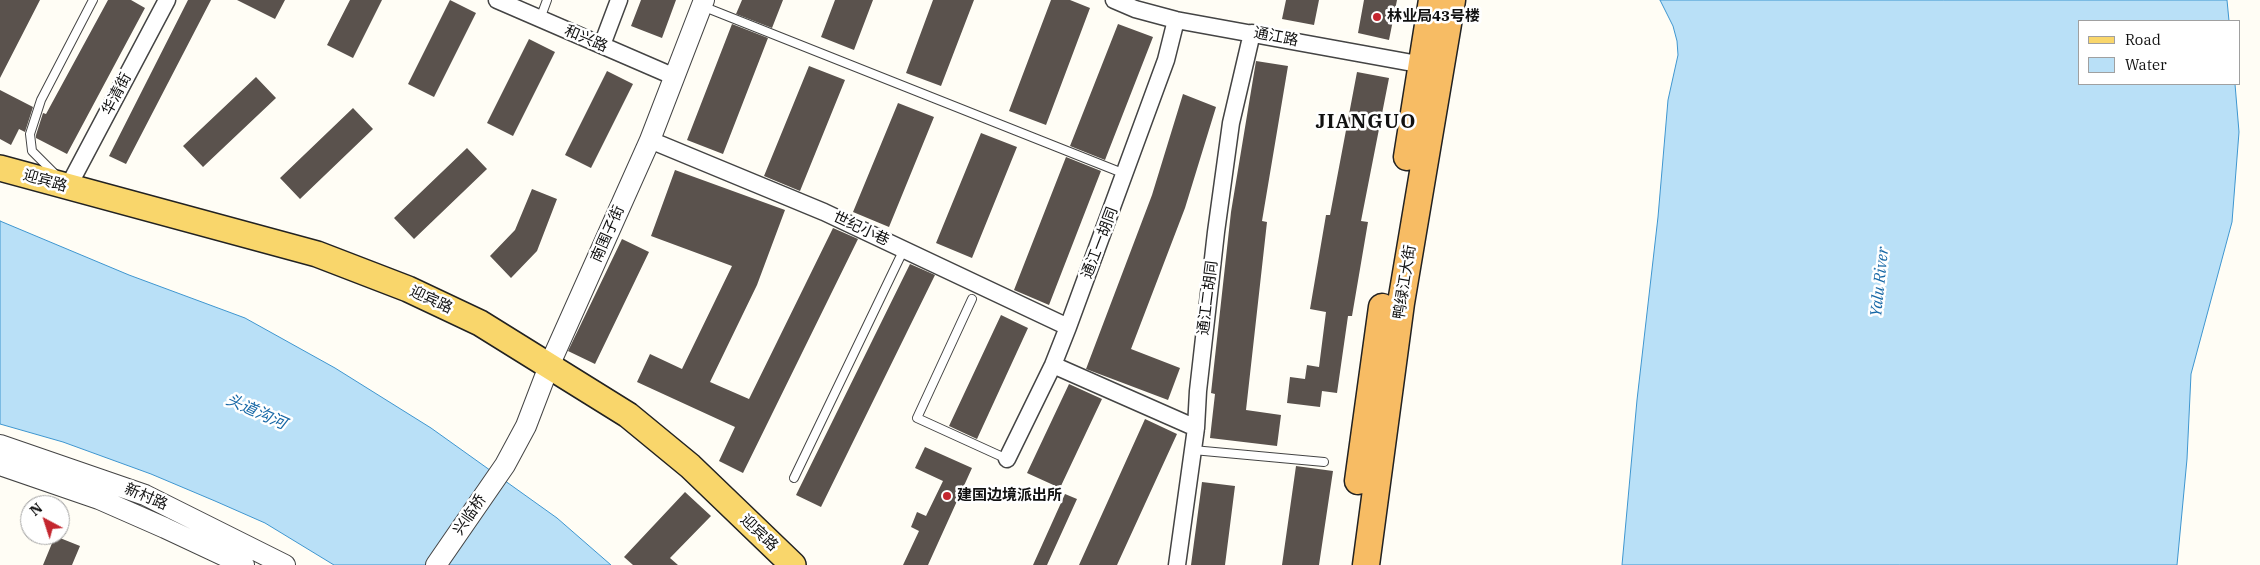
<!DOCTYPE html>
<html>
<head>
<meta charset="utf-8">
<style>
  body { margin:0 }
  #map { position:relative; width:2260px; height:565px; overflow:hidden; background:#fffdf5; font-family:"IBM Plex Serif",serif }
  canvas { display:block }
  .legend { position:absolute; left:2078px; top:20px; width:162px; height:65px; box-sizing:border-box; background:#fff; border:1px solid #a0a0a0; margin:0; padding:6px 9px; list-style:none; font-size:15px; color:#111 }
  .legend li { display:flex; align-items:center; gap:10px; height:25px }
  .legend b { width:25px; border:1px solid #a0a0a0 }
  .north { position:absolute; left:20px; top:495px; width:50px; height:50px; box-sizing:border-box; background:#fff; border:1px solid #a0a0a0; border-radius:50%; rotate:320deg; font-size:14px; font-weight:700; line-height:20px; text-align:center; color:#111 }
  .north::after { content:''; display:block; margin:auto; width:18px; height:22px; background:#c4262e; clip-path:polygon(50% 0,100% 100%,50% 72%,0 100%) }
</style>
</head>
<body>
<div id="map">
<canvas width="2260" height="565"></canvas>
<ul class="legend">
<li><b style="height:6px;background:#f9d66b"></b>Road</li>
<li><b style="height:14px;background:#b9e0f7"></b>Water</li>
</ul>
<div class="north">N</div>
</div>
<script>
const ctx = document.querySelector('canvas').getContext('2d');
ctx.lineJoin = 'round';
function fill(path, color) { ctx.fillStyle = color; ctx.fill(path, 'evenodd'); }
const toPath = rows => new Path2D(rows.map(r => 'M' + r).join(''));
function stroke(path, color, width, dash) { ctx.strokeStyle = color; ctx.lineWidth = width; ctx.lineCap = dash ? 'butt' : 'round'; ctx.setLineDash(dash || []); ctx.stroke(path); }
function drawText(font, color, halo, rows, align = 'center') {
  ctx.font = font + ' "IBM Plex Serif","Noto Sans SC",serif'; ctx.lineWidth = 5; ctx.setLineDash([]); ctx.textBaseline = 'middle'; ctx.strokeStyle = halo; ctx.fillStyle = color; for (const [text, x, y, turn = 0] of rows) {
    ctx.save(); ctx.translate(x, y); ctx.rotate((+turn || 0) * Math.PI / 180); ctx.textAlign = isNaN(turn) ? turn : align; if (halo) ctx.strokeText(text, 0, 0); ctx.fillText(text, 0, 0); ctx.restore();
  }
}
const water = toPath([
  [1660,0,2227,0,2229,21,2079,21,2079,84,2235,84,2239,132,2232,222,2191,374,2187,459,2177,565,1622,565,1637,400,1658,217,1668,100,1678,55,1677,41,1673,26,1660,0],
  [0,221,129,275,245,318,335,368,431,428,557,518,611,565,334,565,265,523,215,501,151,474,63,442,0,424,0,221]
]);
fill(water, '#b9e0f7');
stroke(water, '#3f96cf', 1);
fill(toPath([
  [0,0,40,0,0,78],
  [108,0,131,0,145,8,67,154,36,138,36,135,43,113,46,114],
  [188,0,211,0,126,164,109,156],
  [237,0,285,0,275,19],
  [350,0,382,0,353,58,327,45],
  [450,0,476,13,434,97,408,84],
  [641,0,676,0,662,38,631,26],
  [742,0,783,0,772,28,736,14],
  [835,0,873,0,854,50,821,37],
  [933,0,974,0,941,86,906,73],
  [1051,0,1070,0,1090,8,1046,125,1009,111],
  [1286,0,1319,0,1314,25,1282,19],
  [1364,0,1397,0,1389,40,1358,33],
  [732,24,768,38,723,154,687,140],
  [1118,24,1153,37,1105,160,1070,146],
  [529,39,555,52,513,136,487,123],
  [1256,61,1288,66,1262,221,1267,222,1246,410,1281,415,1277,446,1210,438,1215,394,1211,393,1231,212],
  [809,66,845,80,800,191,764,176],
  [607,71,633,84,591,168,565,155],
  [1357,72,1389,78,1361,221,1368,222,1352,316,1348,316,1337,393,1322,391,1320,407,1287,403,1290,377,1305,379,1307,365,1319,367,1326,312,1310,309,1326,215,1330,215],
  [256,77,276,98,203,167,183,146],
  [0,90,33,107,25,132,19,129,11,145,0,139],
  [1183,94,1216,107,1185,208,1131,349,1180,368,1168,400,1086,369,1152,195],
  [898,103,934,117,889,227,853,212],
  [353,108,373,129,300,199,280,178],
  [981,133,1017,147,972,258,936,243],
  [467,148,487,169,414,239,394,218],
  [1066,157,1101,171,1049,305,1014,290],
  [675,170,785,210,757,285,710,382,749,399,833,228,858,239,743,473,719,461,735,427,637,382,650,354,682,369,732,266,651,236],
  [532,189,557,199,537,251,511,278,490,256,515,230],
  [622,239,649,252,595,364,568,351],
  [910,264,935,275,821,507,796,495],
  [1001,315,1028,328,977,439,949,426],
  [1069,384,1102,399,1060,488,1027,473],
  [1145,419,1177,434,1117,565,1079,565],
  [925,447,972,468,928,565,903,565,919,531,911,527,917,512,926,516,943,481,915,468],
  [1296,466,1333,471,1319,565,1282,565],
  [1202,482,1235,486,1225,565,1191,565],
  [685,492,711,516,670,558,678,565,633,565,624,557],
  [1065,494,1077,499,1047,565,1033,565],
  [55,536,80,546,72,565,43,565]
]), '#5a524d');
const service = toPath([
  [702,6,1125,174],
  [540,19,547,0],
  [56,175,32,151,30,134,41,100,93,0],
  [972,299,917,418,1007,459],
  [1193,450,1324,462],
  [794,478,904,249]
]);
const minor = toPath([
  [497,0,675,77],
  [1114,0,1135,9,1176,20,1429,66],
  [602,45,619,0],
  [650,140,824,212,1068,327],
  [68,187,167,0],
  [1053,365,1196,428],
  [1007,459,1053,365,1068,327,1166,60,1176,20],
  [1177,565,1196,428,1198,391,1216,232,1231,123,1252,33]
]);
const tertiary = toPath([
  [0,445,145,495,285,565],
  [0,465,99,499,165,528,244,565],
  [436,565,505,465,526,426,549,366,650,140,704,0]
]);
const primary = toPath([
  [0,168,317,254,408,289,480,323,628,415,690,466,793,565]
]);
const trunk = toPath([
  [1407,157,1432,0],
  [1358,481,1382,307],
  [1366,565,1401,303,1452,0]
]);
stroke(service, '#444', 10);
stroke(minor, '#444', 19);
stroke(tertiary, '#444', 22);
stroke(primary, '#222', 28);
stroke(trunk, '#222', 29);
stroke(service, '#fff', 8);
stroke(minor, '#fff', 16);
stroke(tertiary, '#fff', 20);
stroke(primary, '#f9d66b', 25);
stroke(trunk, '#f7bc64', 26);
for (const [x, y, r, color] of [
  [1377,17,5,"#c4262e"],
  [947,496,5,"#c4262e"]
]) { const dot = new Path2D(); dot.arc(x, y, r, 0, 2 * Math.PI); ctx.fillStyle = color; ctx.fill(dot); stroke(dot, '#fff', 2); }
drawText('bold 15px', '#111', '#fff', [
  ["林业局43号楼",1387,17],
  ["建国边境派出所",957,496]
], 'left');
drawText('15px', '#111', '#fff', [
  ["通江路",1276,37,11],
  ["和兴路",586,39,23],
  ["华清街",117,94,-62],
  ["迎宾路",45,181,16],
  ["世纪小巷",861,229,25],
  ["南围子街",608,234,-66],
  ["通江一胡同",1100,243,-69],
  ["鸭绿江大街",1405,282,-81],
  ["通江二胡同",1208,298,-83],
  ["迎宾路",431,300,25],
  ["新村路",146,497,23],
  ["兴临桥",470,515,-55],
  ["迎宾路",759,533,44]
]);
drawText('italic 16px', '#1768a6', '#fff', [
  ["Yalu River",1880,282,-84],
  ["头道沟河",256,412,24]
]);
ctx.letterSpacing = '1px';
drawText('bold 20px', '#111', '#fff', [
  ["JIANGUO",1366,122]
]);
ctx.letterSpacing = '0px';
</script>
</body>
</html>
